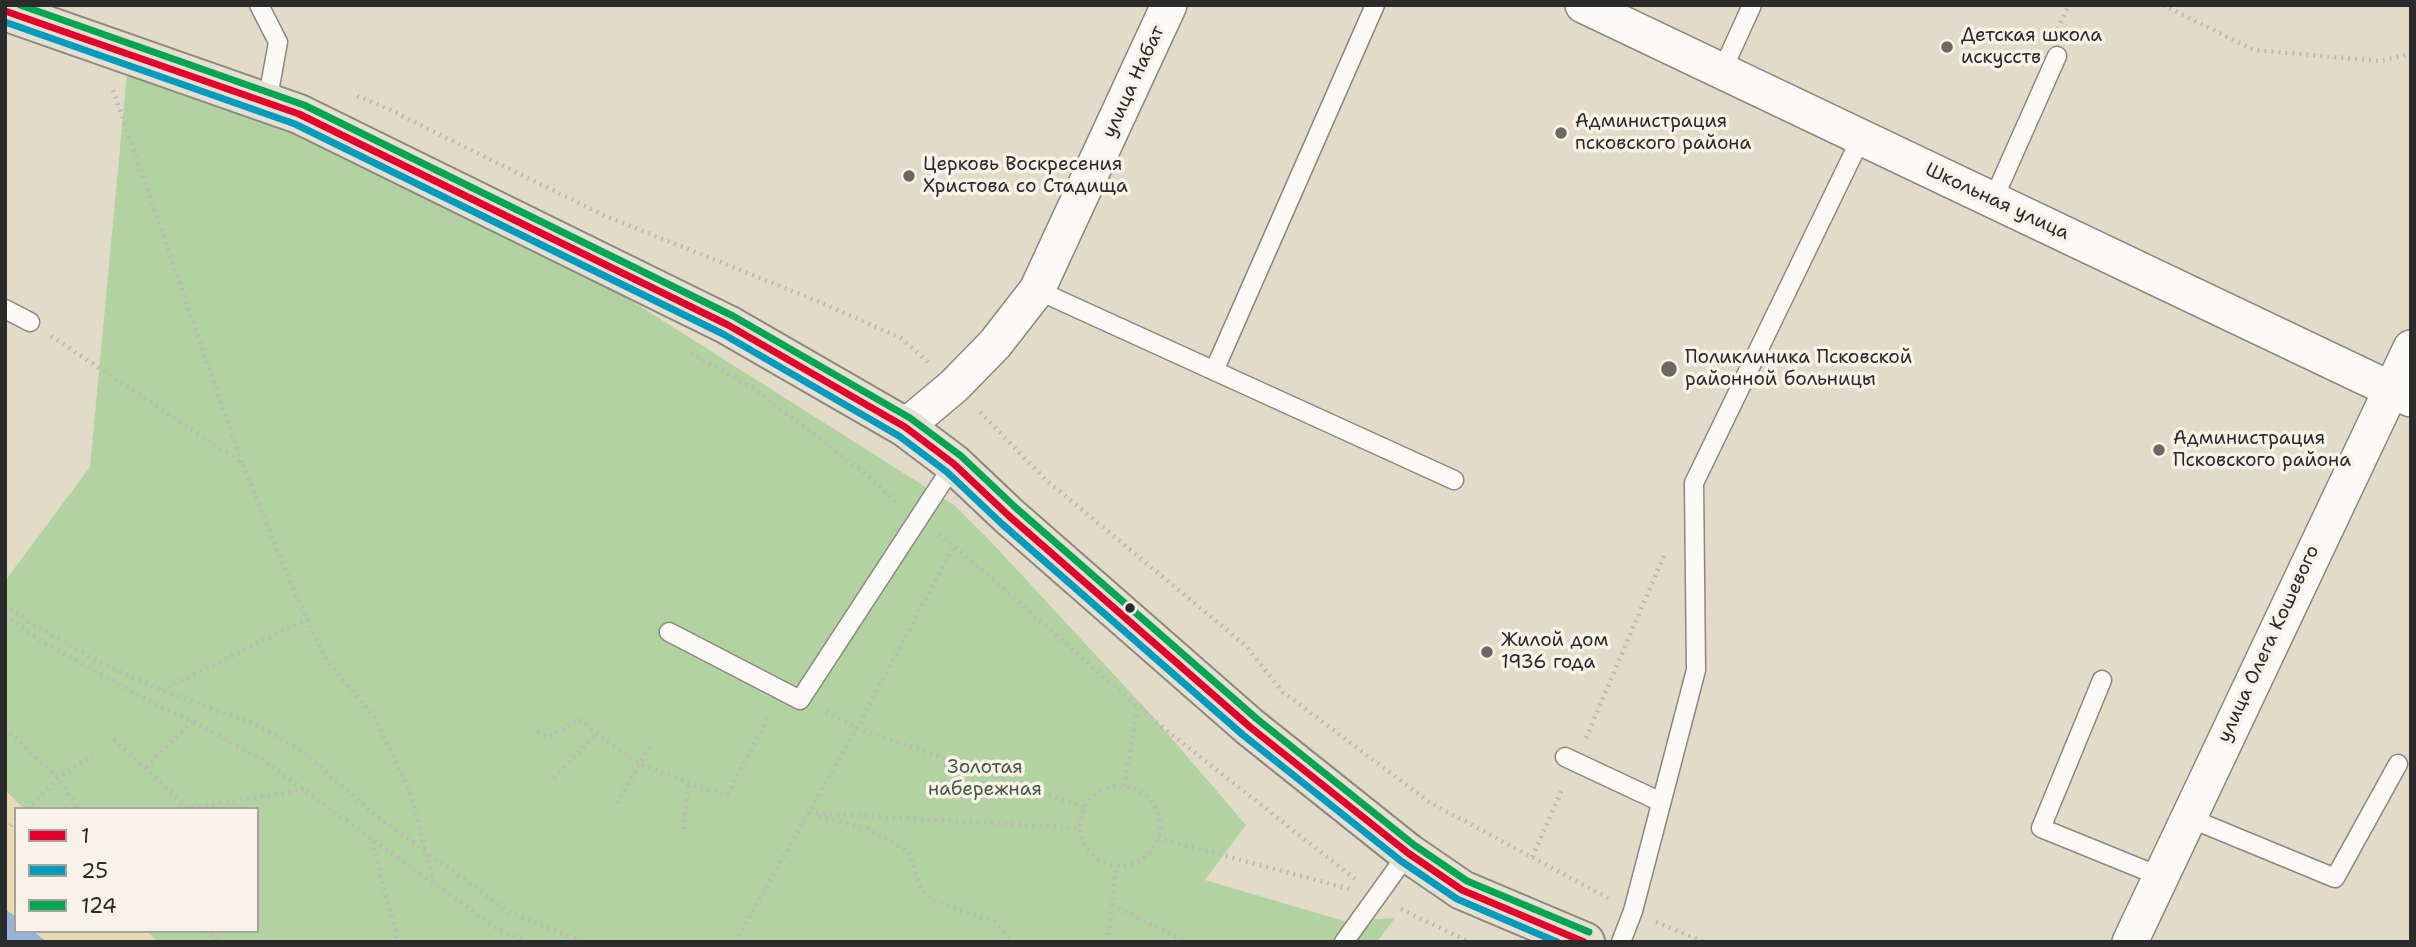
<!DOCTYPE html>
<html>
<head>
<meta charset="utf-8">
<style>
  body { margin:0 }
  #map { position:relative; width:2416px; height:947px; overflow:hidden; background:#e2dbc8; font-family:"Shantell Sans",sans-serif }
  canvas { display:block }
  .frame { position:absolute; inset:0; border:7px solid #2b2b2b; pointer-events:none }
  .legend { position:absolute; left:14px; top:807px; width:245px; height:126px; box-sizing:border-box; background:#f7f3e8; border:2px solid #a5a39c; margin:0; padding:9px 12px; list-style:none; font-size:21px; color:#2b2b2b }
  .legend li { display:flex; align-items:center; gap:14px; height:35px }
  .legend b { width:35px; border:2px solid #a5a39c }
</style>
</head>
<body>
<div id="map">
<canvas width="2416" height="947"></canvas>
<div class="frame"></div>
<ul class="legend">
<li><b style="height:9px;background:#e4002b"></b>1</li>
<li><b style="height:9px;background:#049cbe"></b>25</li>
<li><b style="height:9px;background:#00a651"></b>124</li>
</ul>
</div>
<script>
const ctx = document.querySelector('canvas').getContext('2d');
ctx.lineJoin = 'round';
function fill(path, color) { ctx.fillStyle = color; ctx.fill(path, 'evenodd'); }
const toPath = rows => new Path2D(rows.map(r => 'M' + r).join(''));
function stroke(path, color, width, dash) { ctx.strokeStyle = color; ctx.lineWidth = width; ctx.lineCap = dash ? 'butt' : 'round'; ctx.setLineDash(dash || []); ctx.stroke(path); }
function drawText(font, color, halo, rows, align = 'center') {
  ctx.font = font + ' "Shantell Sans",sans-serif'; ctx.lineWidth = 7; ctx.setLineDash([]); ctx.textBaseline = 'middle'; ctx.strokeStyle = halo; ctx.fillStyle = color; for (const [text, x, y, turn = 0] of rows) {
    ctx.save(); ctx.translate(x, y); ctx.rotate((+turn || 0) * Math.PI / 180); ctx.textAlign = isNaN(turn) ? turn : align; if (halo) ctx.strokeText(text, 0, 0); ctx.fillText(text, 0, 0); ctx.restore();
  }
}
fill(toPath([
  [127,73,311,140,597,279,954,505,994,545,1155,719,1246,825,1205,880,1344,921,1395,918,1377,942,158,942,147,931,257,931,257,809,24,809,5,790,5,581,90,467]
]), '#b2d2a2');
fill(toPath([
  [5,790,24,809,16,809,16,917,5,909],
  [33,931,147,931,158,942,47,942]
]), '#e9dab1');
fill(toPath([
  [5,909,16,917,16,931,33,931,47,942,5,942]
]), '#96b4d7');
const service = toPath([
  [259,5,278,42,267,103],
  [1722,71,1752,5],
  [1993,200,2057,56],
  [1037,290,1454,480],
  [5,309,30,322],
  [1214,371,1375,5],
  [669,632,800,700,954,464],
  [2102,680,2041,828,2159,876],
  [1565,757,1661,802],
  [2187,817,2335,878,2398,764],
  [1344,942,1408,853],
  [1621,942,1633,911,1696,670,1694,483,1861,138]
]);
const minor = toPath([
  [1583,5,2411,399],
  [905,427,954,386,995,344,1037,290,1169,5],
  [2130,942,2411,348]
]);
const primary = toPath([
  [5,11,299,114,728,325,905,427,954,464,1009,516,1250,727,1408,853,1462,890,1585,942]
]);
stroke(service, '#8c887f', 21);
stroke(minor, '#8c887f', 38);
stroke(primary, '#8c887f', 42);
stroke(toPath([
  [2163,5,2254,50,2380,61,2411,54],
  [2057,29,2069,5],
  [113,90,242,463],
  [357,96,386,108,603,215,822,303,901,338,928,362],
  [51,336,242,463,294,591,326,659,375,718,409,789,434,883,497,929,529,942],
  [691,353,753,388,869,476,896,502],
  [980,412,1046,480,1245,645,1283,692,1429,802,1608,898],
  [938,535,954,546,1156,722,1355,879],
  [5,604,28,621,102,664,161,690,252,723,301,750,370,811,509,912,583,942],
  [5,615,43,642,151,702,192,721,261,759,433,883],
  [162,690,307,619],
  [826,712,857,728,1084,807],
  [5,728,58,778,78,809],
  [537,732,549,737,579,719,610,744,640,764,689,783,727,795,769,716],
  [1586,738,1665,553],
  [114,739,188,808,304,790],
  [146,767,192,721],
  [554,778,597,733],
  [1124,786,1138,708],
  '1080 826a40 40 0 1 1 80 0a40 40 0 1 1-80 0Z',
  [617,803,652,742],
  [27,809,58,778,93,756],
  [809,813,1081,828],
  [819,816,868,829,909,852,920,886,932,900,995,922,1014,942],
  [10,826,16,820],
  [683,829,689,783],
  [1158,838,1350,889],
  [372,841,398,942],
  [1532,857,1563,788],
  [1112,905,1187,942],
  [1401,909,1469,942],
  [1656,922,1704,942],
  [204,931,219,942],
  [735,942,857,728,954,546],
  [1108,942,1116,866]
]), '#bcbbb7', 4.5, [2, 5]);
stroke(service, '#fbfaf7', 18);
stroke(minor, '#fbfaf7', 35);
stroke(primary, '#e6e0d3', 38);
stroke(toPath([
  [5,11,299,114,728,325,905,427,954,464,1009,516,1250,727,1408,853,1462,890,1584,942]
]), '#e4002b', 7);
stroke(toPath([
  [5,22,295,124,723,334,899,436,947,472,1002,524,1243,735,1401,861,1457,899,1557,942]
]), '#049cbe', 7);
stroke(toPath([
  [20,5,304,105,733,316,910,418,961,456,1016,508,1257,719,1414,845,1467,881,1589,932]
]), '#00a651', 7);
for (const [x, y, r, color] of [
  [1947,47,7,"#6b6962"],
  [1561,133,7,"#6b6962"],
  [909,176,7,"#6b6962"],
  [1669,369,9,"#6b6962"],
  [2159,450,7,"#6b6962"],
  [1130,608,6,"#2b2b2b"],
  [1487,652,7,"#6b6962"]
]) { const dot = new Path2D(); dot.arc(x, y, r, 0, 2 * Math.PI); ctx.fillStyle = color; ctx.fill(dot); stroke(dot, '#f7f3e8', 2.5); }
drawText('19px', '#2b2b2b', '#f7f3e8', [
  ["Детская школа",1961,36],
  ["искусств",1961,58],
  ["Администрация",1575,122],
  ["псковского района",1575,144],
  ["Церковь Воскресения",923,165],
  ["Христова со Стадища",923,187],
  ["Поликлиника Псковской",1685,358],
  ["районной больницы",1685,380],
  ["Администрация",2173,439],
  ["Псковского района",2173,461],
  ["Жилой дом",1501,641],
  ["1936 года",1501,663]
], 'left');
drawText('19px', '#2b2b2b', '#f7f3e8', [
  ["улица Набат",1134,82,-65],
  ["Школьная улица",1997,202,25],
  ["улица Олега Кошевого",2269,644,-65]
]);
drawText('19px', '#485b45', '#f7f3e8', [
  ["Золотая",985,768],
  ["набережная",985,790]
]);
</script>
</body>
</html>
